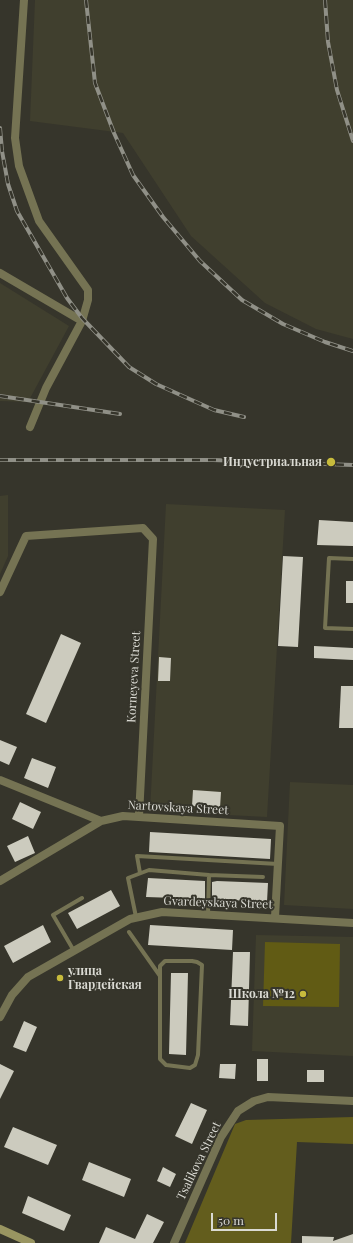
<!DOCTYPE html>
<html>
<head>
<meta charset="utf-8">
<style>
  body { margin:0 }
  #map { position:relative; width:353px; height:1243px; overflow:hidden; background:#36352b; font-family:"Playfair Display",serif }
  canvas { display:block }
  .scale { position:absolute; left:211px; top:1213px; width:66px; height:18px; box-sizing:border-box; border:2px solid #dadad3; border-top:0; padding-left:5px; font-size:12px; line-height:14px; white-space:nowrap; color:#dadad3; -webkit-text-stroke:3px #36352b; paint-order:stroke }
</style>
</head>
<body>
<div id="map">
<canvas width="353" height="1243"></canvas>
<div class="scale">50 m</div>
</div>
<script>
const ctx = document.querySelector('canvas').getContext('2d');
ctx.lineJoin = 'round';
function fill(path, color) { ctx.fillStyle = color; ctx.fill(path, 'evenodd'); }
const toPath = rows => new Path2D(rows.map(r => 'M' + r).join(''));
function stroke(path, color, width, dash) { ctx.strokeStyle = color; ctx.lineWidth = width; ctx.lineCap = dash ? 'butt' : 'round'; ctx.setLineDash(dash || []); ctx.stroke(path); }
function drawText(font, color, halo, rows, align = 'center') {
  ctx.font = font + ' "Playfair Display",serif'; ctx.lineWidth = 4; ctx.setLineDash([]); ctx.textBaseline = 'middle'; ctx.strokeStyle = halo; ctx.fillStyle = color; for (const [text, x, y, turn = 0] of rows) {
    ctx.save(); ctx.translate(x, y); ctx.rotate((+turn || 0) * Math.PI / 180); ctx.textAlign = isNaN(turn) ? turn : align; if (halo) ctx.strokeText(text, 0, 0); ctx.fillText(text, 0, 0); ctx.restore();
  }
}
fill(toPath([
  [35,0,353,0,353,339,316,329,265,303,191,236,123,133,30,121],
  [0,283,69,326,28,402,0,401],
  [8,495,8,556,0,574,0,496],
  [166,504,285,510,267,817,150,811],
  [290,782,353,785,353,909,284,905],
  [256,935,353,937,353,1056,252,1051]
]), '#403f2e');
fill(toPath([
  [265,942,340,944,339,1007,263,1006]
]), '#615b14');
fill(toPath([
  [353,1117,353,1144,297,1142,291,1243,185,1243,235,1124,246,1120]
]), '#635d1d');
fill(toPath([
  [319,520,353,522,353,546,317,545],
  [283,556,303,557,298,647,278,646],
  [346,581,353,581,353,603,346,603],
  [61,634,81,643,46,723,26,714],
  [314,646,353,648,353,660,314,658],
  [159,657,171,658,170,681,158,681],
  [341,686,353,686,353,728,339,728],
  [0,740,17,747,9,765,0,761],
  [32,758,56,767,48,788,24,778],
  [193,790,221,792,220,808,192,806],
  [20,802,41,812,33,829,12,819],
  [150,832,271,839,270,859,149,852],
  [28,836,35,853,15,862,7,846],
  [148,878,205,881,205,899,146,897],
  [217,881,268,883,267,902,212,899,212,882],
  [111,890,120,906,77,929,68,913],
  [43,925,51,942,13,963,4,946],
  [150,925,233,930,232,950,148,945],
  [233,952,250,952,248,1026,230,1025],
  [171,973,188,973,186,1055,169,1054],
  [24,1021,37,1027,26,1052,13,1047],
  [257,1059,268,1059,268,1081,257,1081],
  [0,1064,14,1071,0,1099],
  [220,1064,236,1064,235,1079,219,1078],
  [307,1070,324,1070,324,1082,307,1082],
  [191,1103,207,1110,192,1144,175,1136],
  [13,1127,57,1145,48,1165,4,1147],
  [89,1162,131,1179,124,1197,82,1180],
  [163,1167,176,1174,170,1187,157,1181],
  [28,1196,71,1215,64,1231,22,1213],
  [147,1214,164,1222,153,1243,99,1243,106,1227,135,1239],
  [353,1234,353,1243,302,1243,302,1236,334,1237,333,1241]
]), '#cccbbe');
stroke(toPath([
  [353,559,329,558,325,628,353,629],
  [140,873,137,856,278,864],
  [208,914,209,875,263,877],
  [136,917,128,878,149,870,209,875],
  [129,932,160,976,160,1059,166,1065,190,1068,195,1065,198,1055,202,965,197,962,192,961,165,961,160,966,160,976],
  [74,951,53,915,82,898]
]), '#757353', 4);
stroke(toPath([
  [24,0,15,138,19,166,39,221,88,290,88,300,82,321,46,388,30,427],
  [0,273,82,321],
  [0,592,26,536,143,528,153,539,139,816],
  [0,780,101,821],
  [0,881,101,821,123,816,280,826,275,917],
  [0,1017,12,995,28,977,130,919,162,912,353,923],
  [174,1243,221,1137,238,1111,254,1101,268,1097,353,1101]
]), '#757353', 8);
stroke(toPath([
  [0,1229,31,1243]
]), '#999561', 8);
const rail = toPath([
  [86,0,95,83,114,133,133,175,163,217,200,261,242,300,283,324,325,342,353,351],
  [325,0,328,42,337,90,353,141],
  [0,128,2,151,8,184,17,211,67,298,82,318,129,367,156,384,214,410,244,417],
  [0,396,120,414],
  [0,460,213,460,353,465]
]);
stroke(rail, '#909087', 4);
stroke(rail, '#36352b', 2.5, [8]);
for (const [x, y, r, color] of [
  [331,462,5,"#c7bb3c"],
  [60,978,4,"#c7bb3c"],
  [303,994,4,"#c7bb3c"]
]) { const dot = new Path2D(); dot.arc(x, y, r, 0, 2 * Math.PI); ctx.fillStyle = color; ctx.fill(dot); stroke(dot, '#36352b', 1.5); }
drawText('bold 12px', '#dadad3', '#36352b', [
  ["Индустриальная",322,462],
  ["улица",68,971,"left"],
  ["Гвардейская",68,985,"left"],
  ["Школа №12",295,994]
], 'right');
drawText('12px', '#dadad3', '#36352b', [
  ["Korneyeva Street",134,677,-87],
  ["Nartovskaya Street",178,808,3],
  ["Gvardeyskaya Street",218,903,2],
  ["Tsalikova Street",199,1161,-64]
]);
</script>
</body>
</html>
